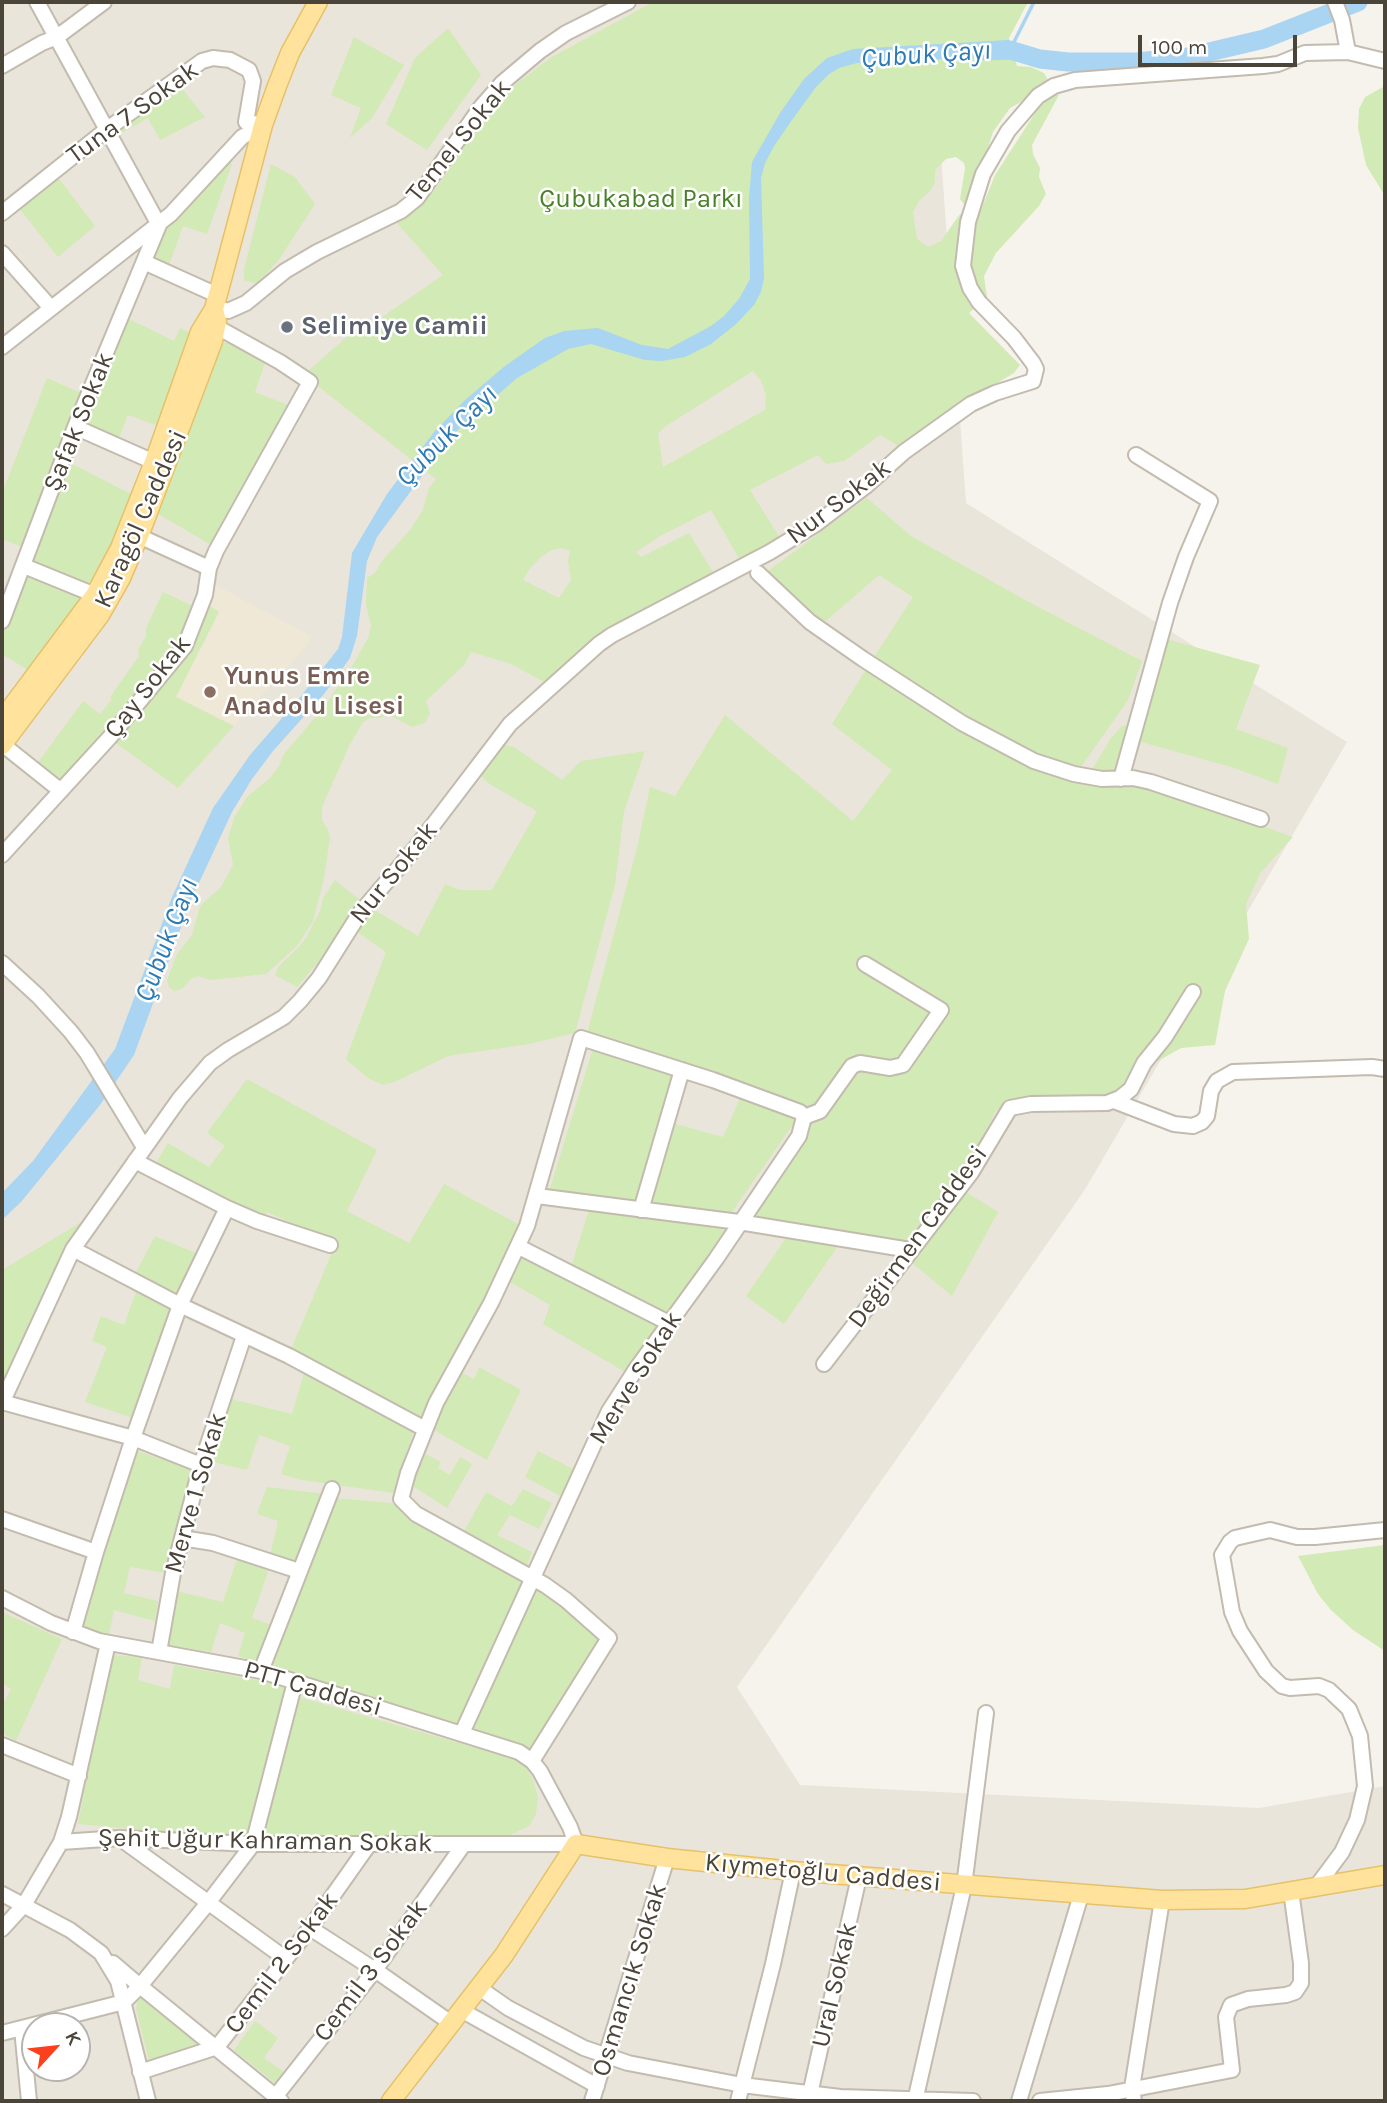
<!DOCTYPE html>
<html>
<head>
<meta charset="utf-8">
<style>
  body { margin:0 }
  #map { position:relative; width:1387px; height:2103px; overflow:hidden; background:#f6f3ec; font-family:Karla,sans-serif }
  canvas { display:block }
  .frame { position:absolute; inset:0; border:4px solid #4b4439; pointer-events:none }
  .north { position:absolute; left:21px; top:2012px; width:70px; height:70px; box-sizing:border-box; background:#fff; border:2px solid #b7b4b0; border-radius:50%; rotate:63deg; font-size:19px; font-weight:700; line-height:28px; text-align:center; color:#4b4439 }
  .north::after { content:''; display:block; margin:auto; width:24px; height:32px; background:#fc3f1d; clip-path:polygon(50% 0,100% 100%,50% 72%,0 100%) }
  .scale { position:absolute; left:1138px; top:35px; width:159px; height:32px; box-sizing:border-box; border:4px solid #4b4439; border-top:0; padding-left:9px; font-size:21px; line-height:24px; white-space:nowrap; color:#4b4439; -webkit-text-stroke:5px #fff; paint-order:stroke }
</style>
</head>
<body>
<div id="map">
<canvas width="1387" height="2103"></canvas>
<div class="frame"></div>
<div class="north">K</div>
<div class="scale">100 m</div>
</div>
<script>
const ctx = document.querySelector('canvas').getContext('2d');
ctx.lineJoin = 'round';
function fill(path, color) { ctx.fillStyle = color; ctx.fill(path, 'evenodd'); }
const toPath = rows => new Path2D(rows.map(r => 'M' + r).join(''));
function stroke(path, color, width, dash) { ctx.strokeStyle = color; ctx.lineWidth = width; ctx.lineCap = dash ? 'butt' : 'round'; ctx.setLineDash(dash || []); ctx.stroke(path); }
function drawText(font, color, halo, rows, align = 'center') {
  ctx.font = font + ' Karla,sans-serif'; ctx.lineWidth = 5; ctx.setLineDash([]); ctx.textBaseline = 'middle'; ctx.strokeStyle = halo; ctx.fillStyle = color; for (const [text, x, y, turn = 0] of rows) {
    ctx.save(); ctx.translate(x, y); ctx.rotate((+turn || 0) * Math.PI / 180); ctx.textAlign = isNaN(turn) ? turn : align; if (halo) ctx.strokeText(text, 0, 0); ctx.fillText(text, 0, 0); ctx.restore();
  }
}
fill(toPath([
  [2,2,930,2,966,503,1347,742,1084,1191,737,1687,800,1785,1259,1808,1385,1786,1385,2101,2,2101],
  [35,2026,77,2026,77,2068,35,2068]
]), '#eae5da');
fill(toPath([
  [214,584,309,635,309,643,178,788,133,719,188,653,195,641]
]), '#efe8d6');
fill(toPath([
  [653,2,1028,2,1009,38,1017,66,1031,67,1044,73,1048,80,1021,102,1010,108,993,132,970,205,964,204,960,199,965,168,964,163,956,157,946,159,935,170,935,182,931,190,919,201,913,212,917,239,928,247,941,241,960,214,965,216,959,237,957,260,965,283,969,278,970,247,975,225,995,175,1037,110,1049,95,1059,95,1032,145,1033,154,1040,168,1039,177,1046,194,1039,206,996,253,984,276,987,297,969,313,1020,365,1014,373,969,400,907,444,899,446,880,435,844,461,826,464,818,455,750,490,780,538,740,560,711,510,660,536,636,552,641,557,689,533,713,572,666,600,546,683,511,664,471,652,464,665,426,701,430,713,425,723,412,727,389,715,379,718,370,718,363,722,349,746,322,807,322,821,328,829,330,837,324,879,313,921,297,946,266,974,211,980,198,976,191,979,182,989,174,991,169,987,167,980,177,954,192,935,200,906,221,887,233,865,228,838,234,818,247,797,271,777,279,766,284,754,324,707,354,663,369,636,371,625,366,605,367,578,375,573,382,561,410,530,423,510,429,488,436,479,314,383,308,371,356,329,359,333,443,275,396,222,422,203,437,187,466,144,510,89,550,58],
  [753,371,761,381,766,395,765,410,663,467,658,433,666,426],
  [562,548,570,551,568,562,571,580,559,598,523,580,530,568,542,556,552,550],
  [448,28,481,75,427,150,386,124,415,58],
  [354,37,404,65,372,118,350,138,361,108,331,95],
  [178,84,205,117,160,140,148,118,120,134,116,128],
  [1385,86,1385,196,1366,165,1358,128,1359,109,1365,97],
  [224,161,232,164,207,234,183,226,169,265,152,257,159,239],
  [271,164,295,177,315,204,280,258,261,280,255,283,244,280,244,269],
  [57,176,95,226,58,257,18,207],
  [127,318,174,341,180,328,193,334,158,426,128,415,118,440,80,424],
  [230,342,265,363,255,392,288,405,213,546,158,514,218,352,224,343],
  [47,378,83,394,22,547,2,539,2,493],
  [66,461,131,494,104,564,89,588,27,564],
  [867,498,911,536,1025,600,1142,661,1128,700,1078,771,1060,767,1001,739,871,662,913,597,879,575,820,626,764,574],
  [26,572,88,597,31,672,2,654,2,631],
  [163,592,191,605,184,636,159,668,61,781,57,781,37,764,83,701,100,714,112,699,110,697,139,656,138,650,146,636,146,628],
  [208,605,219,612,176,697,234,726,178,788,113,741,188,653],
  [1166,639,1260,665,1236,729,1288,748,1278,784,1231,767,1141,742,1130,773,1090,773,1111,738,1122,726,1137,722],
  [868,666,1057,773,1138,781,1293,837,1261,872,1246,904,1249,939,1225,991,1215,1045,1181,1048,1144,1069,1112,1096,1025,1103,996,1110,968,1169,910,1243,745,1219,809,1114,587,1033,637,848,650,787,675,796,725,715,853,821,892,770,832,724],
  [501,744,514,747,562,780,581,761,645,751,624,811,615,885,575,1033,529,1044,448,1056,397,1081,383,1085,368,1078,346,1059,386,952,354,930,371,908,418,936,445,884,460,890,492,890,537,811,491,785,481,776],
  [335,880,361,901,324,955,297,987,275,975,279,966,298,948,306,938,320,911,323,898],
  [594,1045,675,1073,639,1204,549,1192],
  [247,1079,377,1150,347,1211,409,1243,444,1184,518,1224,516,1243,424,1421,290,1352,336,1243,267,1212,263,1221,153,1168,168,1143,209,1167,225,1146,207,1133],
  [741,1096,799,1116,729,1216,646,1208,672,1123,723,1137],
  [966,1192,998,1212,952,1296,911,1262],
  [589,1210,730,1226,668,1318,571,1267],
  [83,1221,60,1258,2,1390,2,1270],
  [155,1236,198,1254,177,1298,133,1278],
  [786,1238,838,1246,784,1324,746,1296],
  [524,1254,662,1323,625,1372,543,1324,550,1305,510,1282],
  [136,1292,172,1309,136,1419,85,1402,107,1347,92,1341,101,1316,124,1325],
  [479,1367,521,1390,487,1460,432,1429,460,1372,474,1379],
  [305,1369,415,1427,393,1493,302,1480,281,1474,290,1446,259,1435,247,1470,208,1461,231,1399,292,1414],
  [137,1451,192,1469,193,1479,166,1573,130,1567,124,1593,158,1601,155,1621,114,1610,109,1635,80,1627],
  [538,1451,573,1469,560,1496,525,1477],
  [426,1454,441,1462,438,1468,450,1475,460,1457,472,1464,447,1508,411,1485],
  [267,1487,325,1494,300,1566,270,1556,278,1521,257,1514],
  [523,1489,552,1503,539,1529,510,1515,497,1535,532,1552,526,1568,463,1533,486,1492,512,1506],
  [334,1498,391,1503,524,1579,465,1720,458,1724,271,1667],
  [1385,1545,1385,1651,1353,1630,1331,1610,1318,1594,1298,1556],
  [238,1556,269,1569,252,1618,272,1625,258,1662,238,1656,245,1633,220,1623,211,1652,169,1645,176,1591,223,1602],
  [537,1585,603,1638,534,1751,473,1728],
  [2,1612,62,1639,16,1741,2,1733,2,1706,11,1689,2,1683],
  [111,1655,142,1657,138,1680,170,1689,174,1665,252,1679,286,1687,250,1831,244,1839,78,1824],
  [299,1697,515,1759,525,1765,534,1782,538,1798,536,1814,529,1826,506,1837,266,1838,263,1834],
  [141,1998,179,2023,198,2042,195,2047,150,2065,136,2009,138,2000],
  [255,2021,278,2038,264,2058,287,2074,279,2086,234,2050]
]), '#d2eab5');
fill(toPath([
  [1009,40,1011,56,857,63,839,68,829,74,816,87,792,120,774,146,765,163,761,178,764,278,761,292,754,305,735,325,711,344,685,357,662,361,645,360,591,344,568,349,517,378,453,434,377,537,367,561,357,636,350,658,324,694,273,751,252,779,232,812,191,900,134,1055,100,1105,21,1202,2,1220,2,1193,33,1161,115,1049,172,897,213,808,250,755,301,696,338,649,342,637,352,553,387,494,435,431,464,401,505,366,545,338,564,331,598,328,642,345,668,349,711,326,724,316,739,299,750,279,749,198,752,162,780,113,804,79,827,58,853,49]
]), '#a9d4f2');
stroke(toPath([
  [1010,50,1034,2]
]), '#a9d4f2', 3.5);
stroke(toPath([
  [986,51,1010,50,1040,59,1068,62,1136,62,1188,57,1264,39,1358,2]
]), '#a9d4f2', 19);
const minor = toPath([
  [1335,2,1342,20,1348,52],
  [2,66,42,43,57,37,104,2],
  [2,213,106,130,202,61,213,58,230,60,249,70,253,81,246,122,263,125],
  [2,253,51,308],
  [144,262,217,295],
  [215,307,228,311,246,303,285,271,317,252,401,211,417,198,481,107,502,83,540,51,566,33,628,2],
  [2,347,171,214,242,137,263,125],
  [75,427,154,462],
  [139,536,209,568],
  [24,566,95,595],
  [758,573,810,622,863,659,962,723,1034,761,1074,774,1102,779,1133,778,1151,782,1261,819],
  [2,621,75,427,159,225,37,2],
  [2,744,61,791],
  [1121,779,1170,603,1186,557,1210,501,1136,455],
  [2,855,110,737,185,646,205,595,209,568,216,551,310,382,280,362,217,327],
  [2,963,38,996,71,1032,87,1053,144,1147],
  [1114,1101,1174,1124,1193,1126,1202,1122,1207,1116,1211,1091,1217,1081,1233,1072,1372,1067,1385,1069],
  [804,1117,820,1111,852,1066,860,1063,890,1068,903,1065,941,1010,865,964],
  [135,1161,227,1208,257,1221,330,1245],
  [537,1196,739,1222,910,1250],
  [641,1210,682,1070],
  [519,1247,669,1323],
  [73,1249,180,1305,289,1356,425,1429],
  [824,1364,971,1173,1010,1108,1031,1104,1107,1103,1120,1098,1131,1089,1144,1063,1165,1037,1193,992],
  [2,1402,133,1438,201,1465],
  [2,1403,73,1249,180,1098,210,1063,228,1050,284,1017,300,1001,319,978,360,913,417,846,510,724,599,644,612,635,770,552,816,524,866,486,904,452,971,404,995,393,1033,381,1036,369,1033,363,1014,338,979,302,970,288,963,266,968,222,983,174,1008,131,1038,96,1054,86,1075,80,1263,66,1278,64,1305,53,1348,52,1385,61],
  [2,1519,96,1552],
  [182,1538,213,1543,299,1571],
  [2,1598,51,1623,99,1641,261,1671,519,1752,532,1761,540,1771,570,1827,576,1844,253,1844,120,1838,61,1842,24,1905,2,1929],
  [73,1632,96,1552,133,1438,180,1305,227,1208],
  [159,1652,173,1573,201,1465,244,1336],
  [261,1671,332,1489],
  [462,1733,609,1411,636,1369,716,1259,799,1136,804,1117],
  [2,1745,79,1776],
  [532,1761,609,1638,566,1600,545,1585,416,1514,401,1499,408,1473,436,1403,491,1303,527,1226,581,1038,713,1080,800,1112,804,1117],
  [121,1839,286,1959],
  [61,1842,69,1817,108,1643],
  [1316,1887,1342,1852,1357,1820,1365,1786,1360,1736,1349,1709,1329,1690,1319,1686,1290,1688,1282,1686,1266,1671,1240,1631,1232,1612,1222,1555,1230,1542,1235,1538,1270,1530,1297,1537,1315,1537,1385,1530],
  [2,1894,70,1930,101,1953,118,1981,148,2101],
  [310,1928,375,1970,451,2023],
  [478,1987,508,2008,584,2048,628,2063,742,2085,840,2097,973,2101],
  [461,2010,597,2086],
  [22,2029,29,2101],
  [2,2033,124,2002,140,1986,113,1963],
  [140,2072,217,2047,310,1928,370,1843],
  [810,2094,859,1877],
  [275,2097,375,1970,464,1844],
  [281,2101,140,1986,208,1903,253,1844,295,1682],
  [592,2101,667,1858],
  [738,2101,773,1964,793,1871],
  [915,2101,964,1886,986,1713],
  [1019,2101,1081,1895],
  [1040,2101,1108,2094,1232,2070,1226,2017,1231,2005,1248,1999,1286,1995,1295,1992,1301,1983,1301,1963,1291,1891],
  [1134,2101,1132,2088,1162,1900]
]);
const major = toPath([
  [2,720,95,595,120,548,154,462,200,332,214,309,263,125,277,86,290,53,318,2],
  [2,745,100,615,121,578,139,536,213,341,217,322,214,309],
  [391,2101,504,1955,576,1844,667,1858,793,1871,1162,1900,1245,1899,1385,1875]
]);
stroke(minor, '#c2bbae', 18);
stroke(major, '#e6c16a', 21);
stroke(minor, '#fff', 14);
stroke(major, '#ffe39c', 18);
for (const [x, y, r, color] of [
  [287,327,7,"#6b7280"],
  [210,692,7,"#8d6e63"]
]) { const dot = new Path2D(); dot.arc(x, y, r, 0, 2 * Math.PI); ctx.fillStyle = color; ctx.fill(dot); stroke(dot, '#fff', 2.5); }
drawText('26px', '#4b4439', '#fff', [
  ["Tuna 7 Sokak",133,113,-36],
  ["Temel Sokak",459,141,-51],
  ["Şafak Sokak",79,422,-68],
  ["Nur Sokak",839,502,-37],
  ["Karagöl Caddesi",141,519,-66],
  ["Çay Sokak",148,687,-52],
  ["Nur Sokak",394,873,-51],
  ["Değirmen Caddesi",918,1237,-54],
  ["Merve Sokak",636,1378,-58],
  ["Merve 1 Sokak",196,1493,-74],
  ["PTT Caddesi",313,1689,16],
  ["Şehit Uğur Kahraman Sokak",265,1841,1],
  ["Kıymetoğlu Caddesi",823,1873,5],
  ["Cemil 2 Sokak",282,1963,-53],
  ["Cemil 3 Sokak",371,1971,-53],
  ["Osmancık Sokak",630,1980,-73],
  ["Ural Sokak",835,1985,-77]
]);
drawText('26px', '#4a7f2a', '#fff', [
  ["Çubukabad Parkı",641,200]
]);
drawText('bold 26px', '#5b616d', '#fff', [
  ["Selimiye Camii",301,327]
], 'left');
drawText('bold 26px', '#785e54', '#fff', [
  ["Yunus Emre",224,677],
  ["Anadolu Lisesi",224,707]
], 'left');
drawText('italic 28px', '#2e7ab2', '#fff', [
  ["Çubuk Çayı",926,55,-4],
  ["Çubuk Çayı",447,436,-45],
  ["Çubuk Çayı",167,940,-69]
]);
</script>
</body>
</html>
